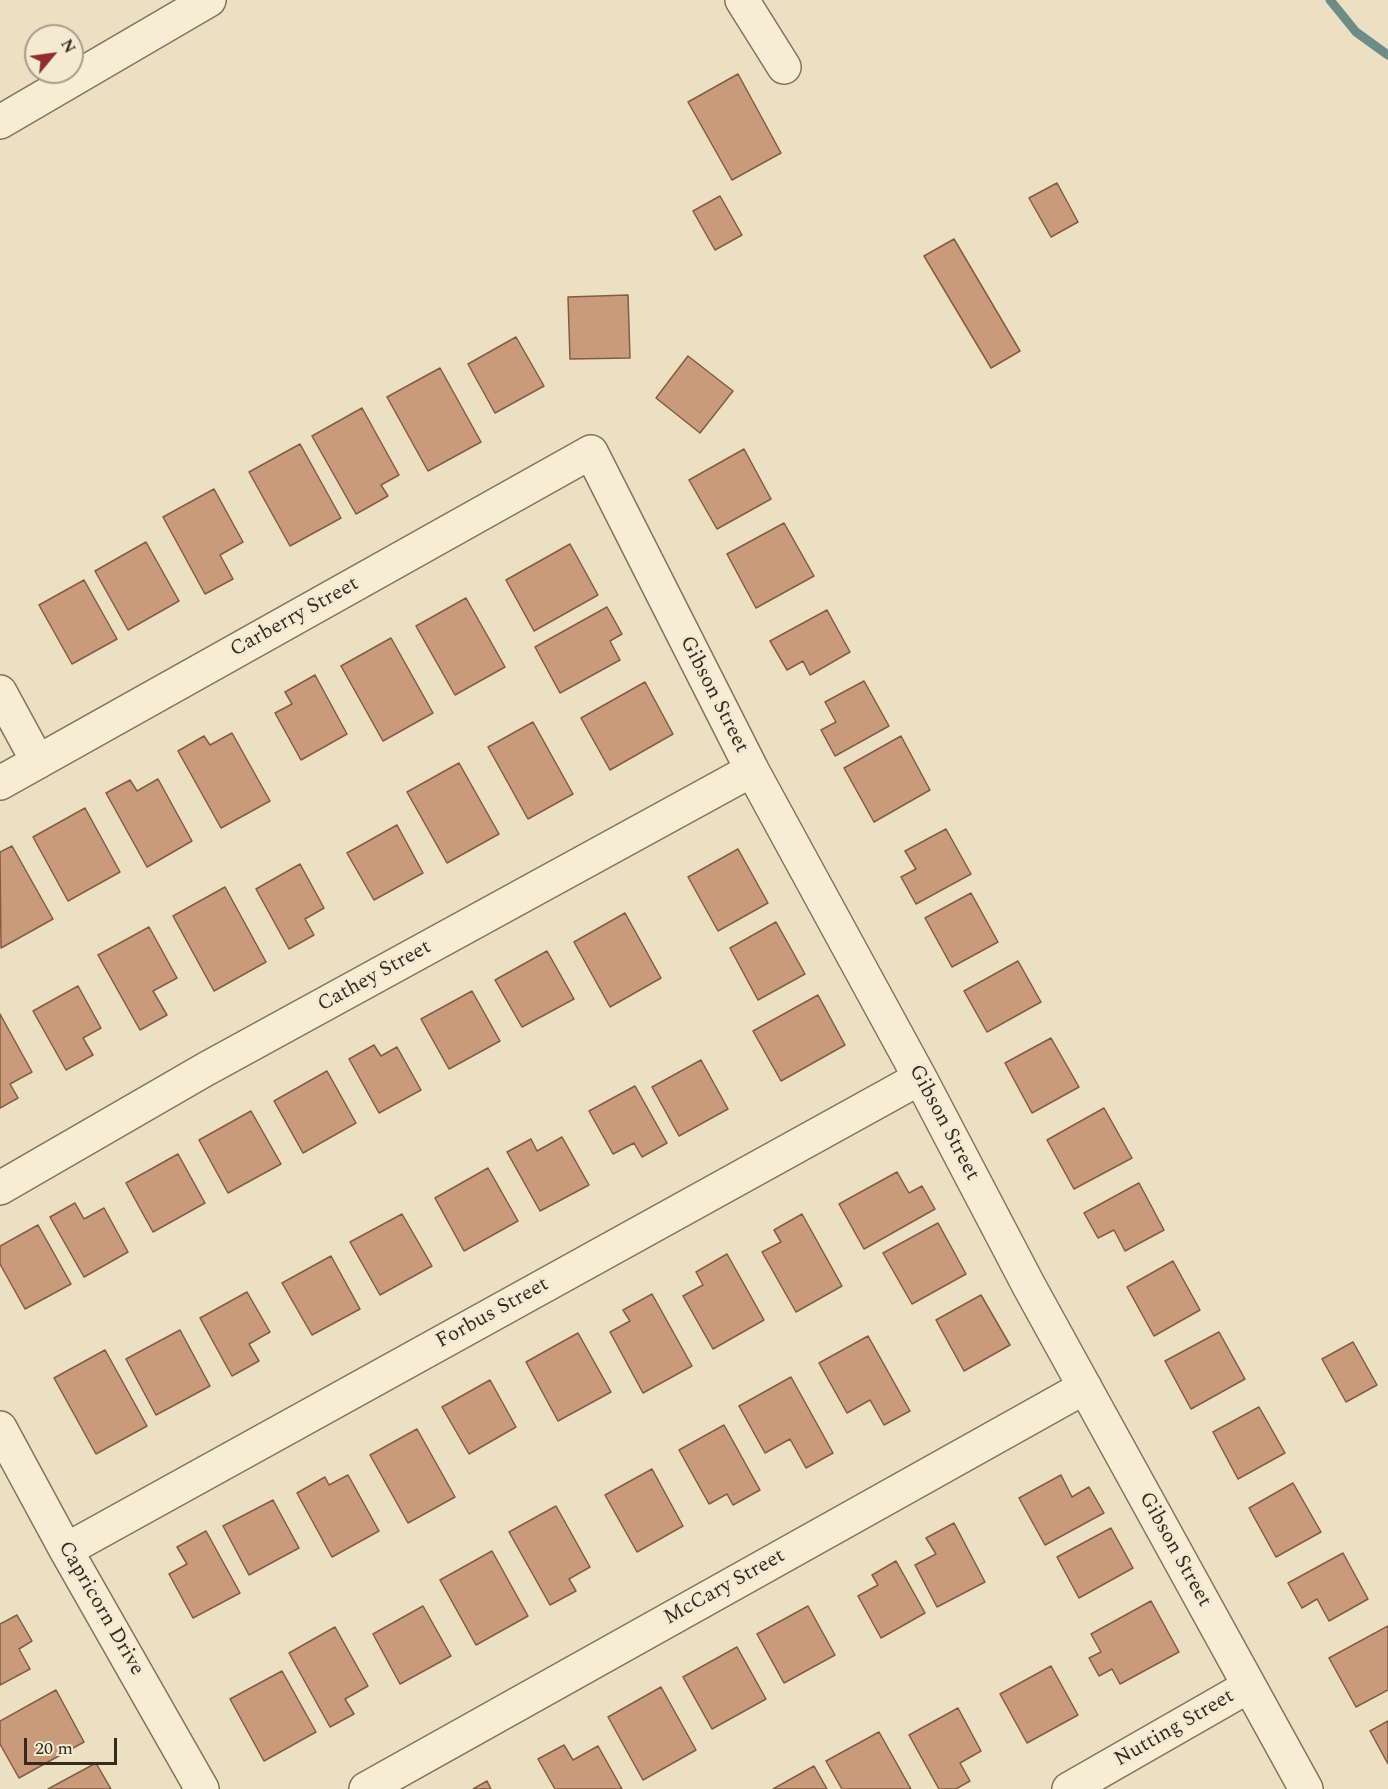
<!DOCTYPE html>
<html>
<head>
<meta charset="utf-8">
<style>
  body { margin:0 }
  #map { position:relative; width:1388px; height:1789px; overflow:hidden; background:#ece0c3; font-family:Spectral,serif }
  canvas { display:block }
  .north { position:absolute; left:24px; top:24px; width:60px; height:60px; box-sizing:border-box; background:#f4ead2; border:2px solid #a89d8a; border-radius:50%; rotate:61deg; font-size:16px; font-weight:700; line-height:24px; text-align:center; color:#362a1e }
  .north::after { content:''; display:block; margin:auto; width:21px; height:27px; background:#922d2d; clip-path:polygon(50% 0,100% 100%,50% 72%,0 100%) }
  .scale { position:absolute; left:24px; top:1738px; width:93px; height:27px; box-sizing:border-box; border:3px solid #362a1e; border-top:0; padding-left:8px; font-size:18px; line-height:21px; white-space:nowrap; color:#362a1e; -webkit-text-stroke:4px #f4ead2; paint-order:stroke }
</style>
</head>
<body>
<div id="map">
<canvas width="1388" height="1789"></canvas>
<div class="north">N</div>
<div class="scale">20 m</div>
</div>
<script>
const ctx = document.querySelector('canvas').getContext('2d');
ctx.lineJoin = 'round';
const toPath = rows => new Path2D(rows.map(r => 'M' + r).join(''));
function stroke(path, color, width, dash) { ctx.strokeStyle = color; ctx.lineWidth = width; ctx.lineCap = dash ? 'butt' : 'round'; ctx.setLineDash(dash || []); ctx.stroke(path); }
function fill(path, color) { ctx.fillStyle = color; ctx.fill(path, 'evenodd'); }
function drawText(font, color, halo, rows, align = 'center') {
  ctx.font = font + ' Spectral,serif'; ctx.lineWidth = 6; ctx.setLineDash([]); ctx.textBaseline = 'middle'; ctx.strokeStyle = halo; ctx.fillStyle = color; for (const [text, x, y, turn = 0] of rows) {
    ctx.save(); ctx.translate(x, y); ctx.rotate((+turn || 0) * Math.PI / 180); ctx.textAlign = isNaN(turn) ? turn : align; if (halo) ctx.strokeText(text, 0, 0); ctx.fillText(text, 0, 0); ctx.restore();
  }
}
stroke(toPath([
  [1330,0,1356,32,1388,55]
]), '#6c8c85', 9);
const building = toPath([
  [738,74,781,153,732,180,688,102,738,74],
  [1057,183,1078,222,1051,237,1029,198,1057,183],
  [720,196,742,235,715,250,693,211,720,196],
  [954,239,1020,351,991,368,924,256,954,239],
  [628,295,630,358,570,359,568,297,628,295],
  [516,337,544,386,495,413,468,364,516,337],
  [688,356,733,391,700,433,656,398,688,356],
  [440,368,481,442,428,471,387,397,440,368],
  [362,408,399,475,381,485,388,496,356,514,312,436,362,408],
  [300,444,341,518,290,546,249,472,300,444],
  [744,449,771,499,717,529,689,480,744,449],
  [214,489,243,542,220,555,233,579,205,594,163,517,214,489],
  [784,523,814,576,756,608,727,554,784,523],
  [146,542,179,601,128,630,95,571,146,542],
  [570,544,598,595,534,631,506,580,570,544],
  [84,580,117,639,72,664,39,605,84,580],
  [466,598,505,667,455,695,416,626,466,598],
  [607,607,622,634,610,641,620,660,560,693,535,647,607,607],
  [827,610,850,652,810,675,803,661,787,670,770,641,827,610],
  [391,638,433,713,383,741,341,666,391,638],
  [315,675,347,734,301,760,275,713,292,704,285,692,315,675],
  [864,681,889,726,835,756,821,730,836,722,825,702,864,681],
  [645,682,673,734,610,770,581,718,645,682],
  [533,722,573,794,528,819,488,747,533,722],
  [232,733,270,801,221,828,178,751,204,736,210,745,232,733],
  [901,736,930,790,874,822,844,768,901,736],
  [459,763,499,834,447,863,407,792,459,763],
  [158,779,192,841,147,867,106,793,130,780,137,791,158,779],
  [85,808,120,872,68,901,33,837,85,808],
  [397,825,423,873,374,900,347,853,397,825],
  [946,829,971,874,916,904,901,877,916,869,905,851,946,829],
  [12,846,53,919,1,948,0,852,12,846],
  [738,849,768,903,718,931,688,877,738,849],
  [300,864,324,908,305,919,314,935,289,949,256,889,300,864],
  [225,887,266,962,214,991,173,916,225,887],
  [971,893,998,942,952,967,925,918,971,893],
  [625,913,661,978,610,1007,574,942,625,913],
  [776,922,805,974,758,1000,730,948,776,922],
  [149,927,177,978,153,991,167,1015,140,1030,98,955,149,927],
  [547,951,574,999,522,1027,495,980,547,951],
  [1018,961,1041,1002,987,1032,964,991,1018,961],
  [78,986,101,1028,83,1038,93,1055,66,1070,33,1011,78,986],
  [472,991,500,1041,449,1069,421,1019,472,991],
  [818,995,845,1045,781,1081,753,1031,818,995],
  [0,1014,32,1072,10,1084,18,1098,0,1108,0,1014],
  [1051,1038,1079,1087,1032,1113,1005,1063,1051,1038],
  [374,1045,381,1056,397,1047,421,1090,379,1113,349,1059,374,1045],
  [701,1060,728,1109,679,1136,652,1087,701,1060],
  [327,1071,356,1123,303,1153,274,1101,327,1071],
  [635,1086,667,1143,642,1157,634,1143,613,1154,589,1111,635,1086],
  [1104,1108,1132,1158,1074,1189,1047,1140,1104,1108],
  [251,1111,281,1164,228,1193,199,1140,251,1111],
  [562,1137,589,1185,540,1211,507,1152,531,1139,537,1151,562,1137],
  [178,1154,205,1203,153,1232,126,1183,178,1154],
  [488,1168,518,1221,464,1251,435,1198,488,1168],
  [897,1172,909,1193,922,1186,935,1209,864,1249,839,1204,897,1172],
  [1139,1183,1164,1230,1125,1251,1114,1230,1098,1238,1084,1213,1139,1183],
  [75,1203,84,1219,104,1208,128,1252,84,1277,50,1217,75,1203],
  [402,1214,432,1266,380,1295,350,1242,402,1214],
  [802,1214,842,1286,796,1312,762,1252,781,1242,774,1230,802,1214],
  [938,1223,966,1274,912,1304,883,1253,938,1223],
  [38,1225,71,1284,25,1309,0,1264,0,1246,38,1225],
  [727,1254,764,1320,713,1349,683,1296,703,1285,696,1272,727,1254],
  [331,1256,360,1309,312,1335,282,1283,331,1256],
  [1173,1261,1200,1310,1154,1336,1127,1287,1173,1261],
  [247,1292,270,1332,249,1344,259,1361,232,1376,200,1318,247,1292],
  [652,1294,692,1366,643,1393,610,1332,630,1321,623,1310,652,1294],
  [981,1295,1010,1345,964,1371,936,1320,981,1295],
  [180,1330,210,1386,156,1415,126,1359,180,1330],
  [1219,1332,1245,1379,1191,1409,1165,1361,1219,1332],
  [578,1333,611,1392,558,1421,526,1362,578,1333],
  [868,1336,910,1411,884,1425,870,1400,847,1413,819,1363,868,1336],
  [1353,1342,1377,1385,1346,1402,1322,1359,1353,1342],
  [105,1350,147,1426,96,1454,54,1378,105,1350],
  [791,1377,833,1453,806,1468,790,1439,765,1453,739,1406,791,1377],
  [490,1380,516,1427,469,1454,442,1407,490,1380],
  [1259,1407,1285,1453,1238,1479,1213,1432,1259,1407],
  [724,1425,760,1490,733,1505,727,1494,709,1504,679,1450,724,1425],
  [417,1429,455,1497,408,1523,370,1455,417,1429],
  [652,1469,683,1526,637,1552,605,1495,652,1469],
  [348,1475,379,1531,332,1557,297,1493,325,1477,329,1485,348,1475],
  [1061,1475,1072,1497,1089,1487,1104,1513,1045,1545,1019,1498,1061,1475],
  [1293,1483,1321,1532,1276,1557,1249,1508,1293,1483],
  [273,1500,299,1548,249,1575,223,1526,273,1500],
  [556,1506,590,1567,569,1579,576,1591,550,1605,509,1532,556,1506],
  [954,1523,985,1582,937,1607,915,1565,936,1554,926,1538,954,1523],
  [1111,1528,1133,1568,1079,1598,1057,1557,1111,1528],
  [206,1531,240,1593,193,1618,169,1574,187,1564,177,1547,206,1531],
  [492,1551,528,1616,476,1645,440,1580,492,1551],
  [1343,1553,1368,1599,1329,1621,1317,1599,1302,1608,1288,1583,1343,1553],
  [896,1561,925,1613,881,1638,858,1596,878,1585,872,1575,896,1561],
  [1151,1601,1179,1652,1120,1684,1112,1669,1099,1676,1089,1658,1101,1652,1091,1634,1151,1601],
  [423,1606,451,1656,400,1684,373,1634,423,1606],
  [808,1606,835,1655,784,1683,757,1634,808,1606],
  [17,1615,32,1641,19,1649,30,1669,0,1685,0,1624,17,1615],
  [1388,1626,1388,1690,1356,1707,1329,1658,1388,1626],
  [335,1627,368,1686,345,1699,354,1714,330,1727,289,1653,335,1627],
  [737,1647,766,1699,712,1729,683,1677,737,1647],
  [1051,1666,1078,1715,1027,1743,1000,1694,1051,1666],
  [282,1671,316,1732,264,1761,230,1699,282,1671],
  [661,1687,696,1750,643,1780,608,1717,661,1687],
  [56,1690,84,1742,19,1778,0,1744,0,1721,56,1690],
  [958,1708,981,1751,960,1763,970,1781,956,1789,939,1789,909,1735,958,1708],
  [1388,1721,1388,1764,1370,1731,1388,1721],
  [879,1732,911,1789,842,1789,826,1761,879,1732],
  [564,1745,573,1760,598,1746,622,1789,555,1789,538,1759,564,1745],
  [96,1763,111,1789,48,1789,96,1763],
  [814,1766,827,1789,773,1789,814,1766],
  [487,1781,491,1789,473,1789,487,1781]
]);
fill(building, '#c99b7a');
stroke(building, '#835c41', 1.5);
const minor = toPath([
  [742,0,784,67],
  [0,122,209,0],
  [0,692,38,762],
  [0,783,591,452,752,770,920,1078,1029,1286,1306,1789],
  [0,1188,206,1069,752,770],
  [0,1428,66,1550,202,1789],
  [66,1550,920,1078],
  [366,1789,1085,1387],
  [1069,1789,1249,1686]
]);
stroke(minor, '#85725a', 36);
stroke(minor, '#f7edd5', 33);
drawText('21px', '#362a1e', '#f4ead2', [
  ["Carberry Street",295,618,-29],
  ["Gibson Street",713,695,63],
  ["Cathey Street",375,977,-29],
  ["Gibson Street",943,1123,62],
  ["Forbus Street",493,1314,-29],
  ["Gibson Street",1174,1550,61],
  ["McCary Street",725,1588,-29],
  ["Capricorn Drive",100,1609,60],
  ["Nutting Street",1175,1729,-30]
]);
</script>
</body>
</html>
